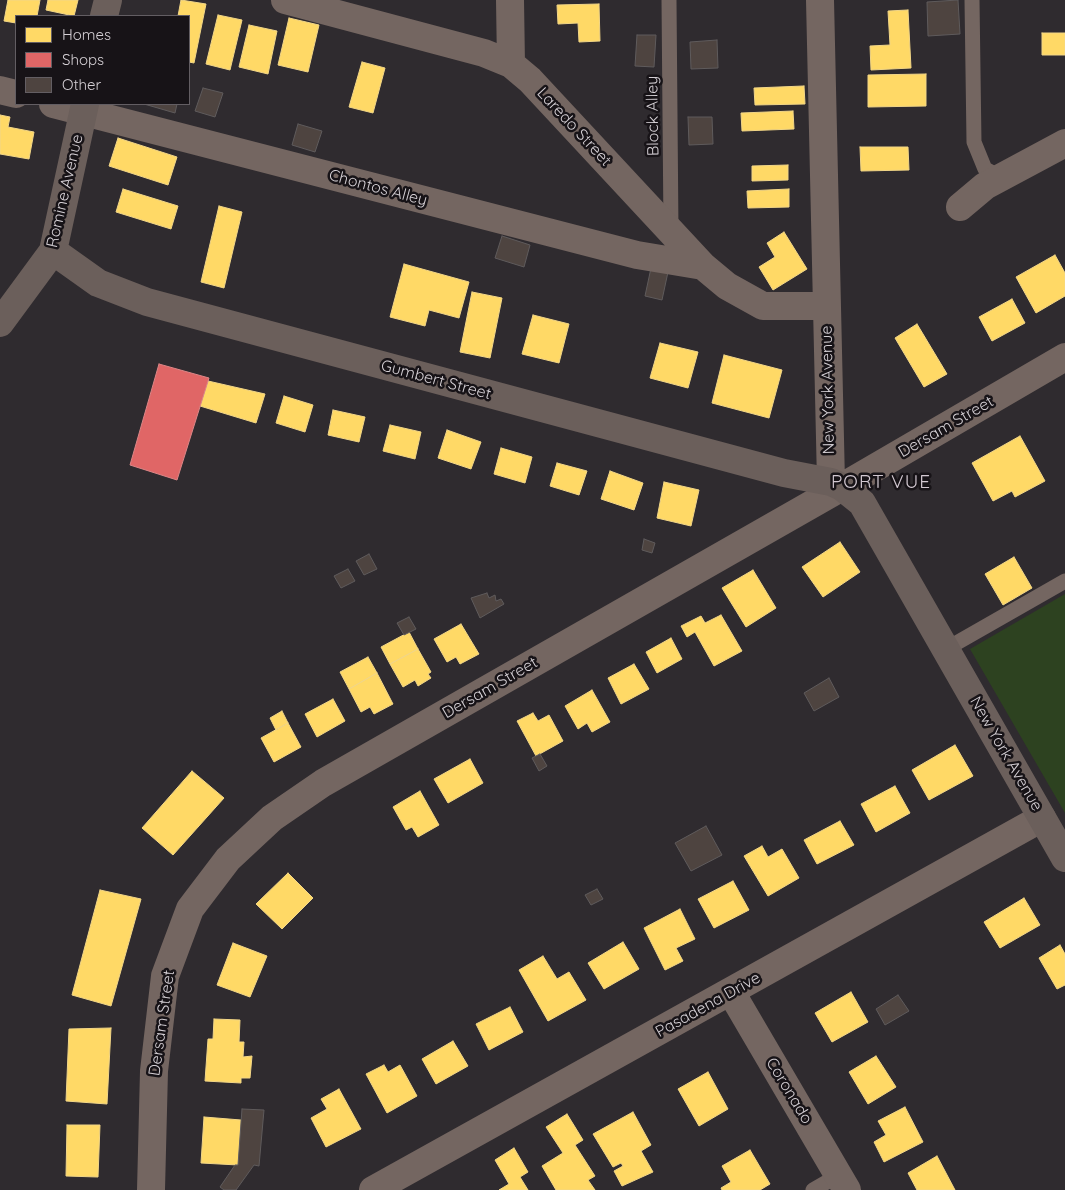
<!DOCTYPE html>
<html>
<head>
<meta charset="utf-8">
<style>
  body { margin:0 }
  #map { position:relative; width:1065px; height:1190px; overflow:hidden; background:#2f2b2f; font-family:Quicksand,sans-serif }
  canvas { display:block }
  .legend { position:absolute; left:15px; top:15px; width:175px; height:90px; box-sizing:border-box; background:#171317; border:1px solid #635e63; margin:0; padding:6px 9px; list-style:none; font-size:15px; color:#d4cfd4 }
  .legend li { display:flex; align-items:center; gap:10px; height:25px }
  .legend b { width:25px; border:1px solid #635e63 }
</style>
</head>
<body>
<div id="map">
<canvas width="1065" height="1190"></canvas>
<ul class="legend">
<li><b style="height:14px;background:#ffd966"></b>Homes</li>
<li><b style="height:14px;background:#e06666"></b>Shops</li>
<li><b style="height:14px;background:#4e4440"></b>Other</li>
</ul>
</div>
<script>
const ctx = document.querySelector('canvas').getContext('2d');
ctx.lineJoin = 'round';
function fill(path, color) { ctx.fillStyle = color; ctx.fill(path, 'evenodd'); }
const toPath = rows => new Path2D(rows.map(r => 'M' + r).join(''));
function stroke(path, color, width, dash) { ctx.strokeStyle = color; ctx.lineWidth = width; ctx.lineCap = dash ? 'butt' : 'round'; ctx.setLineDash(dash || []); ctx.stroke(path); }
function drawText(font, color, halo, rows, align = 'center') {
  ctx.font = font + ' Quicksand,sans-serif'; ctx.lineWidth = 5; ctx.setLineDash([]); ctx.textBaseline = 'middle'; ctx.strokeStyle = halo; ctx.fillStyle = color; for (const [text, x, y, turn = 0] of rows) {
    ctx.save(); ctx.translate(x, y); ctx.rotate((+turn || 0) * Math.PI / 180); ctx.textAlign = isNaN(turn) ? turn : align; if (halo) ctx.strokeText(text, 0, 0); ctx.fillText(text, 0, 0); ctx.restore();
  }
}
fill(toPath([
  [1065,594,1065,813,970,649]
]), '#2d4220');
const homes = toPath([
  [8,0,40,0,37,16,16,16,16,23,4,21,8,0],
  [48,0,78,0,74,16,46,10,48,0],
  [181,0,206,4,194,63,189,62,189,16,178,16,181,0],
  [599,4,600,41,579,42,578,23,558,24,557,5,599,4],
  [908,10,911,68,871,70,870,46,890,45,888,11,908,10],
  [218,15,242,20,230,70,206,64,218,15],
  [289,18,319,25,308,72,278,65,289,18],
  [249,25,277,31,268,74,239,67,249,25],
  [1042,33,1065,33,1065,55,1042,55,1042,33],
  [362,62,385,68,373,113,349,107,362,62],
  [926,74,926,106,868,107,868,75,926,74],
  [804,86,805,104,755,105,754,88,804,86],
  [793,111,794,129,742,131,741,113,793,111],
  [0,115,10,117,8,127,34,132,29,159,0,154,0,115],
  [118,138,177,157,168,185,109,166,118,138],
  [860,147,908,147,909,170,861,171,860,147],
  [788,165,788,180,752,181,752,166,788,165],
  [123,189,178,206,171,229,116,212,123,189],
  [789,189,789,207,748,208,747,191,789,189],
  [219,206,242,212,224,288,201,282,219,206],
  [784,232,807,269,773,290,759,267,775,257,767,243,784,232],
  [1055,255,1065,273,1065,296,1036,313,1016,277,1055,255],
  [404,264,469,282,459,318,429,310,425,326,390,317,404,264],
  [472,292,502,298,490,358,460,352,472,292],
  [1012,299,1025,323,992,341,979,317,1012,299],
  [533,315,569,324,559,363,522,354,533,315],
  [917,324,947,374,924,387,895,338,917,324],
  [660,343,698,352,688,388,650,378,660,343],
  [724,355,782,370,769,418,712,403,724,355],
  [208,381,265,394,256,423,200,406,208,381],
  [284,396,313,405,305,432,276,423,284,396],
  [333,410,365,417,359,442,328,435,333,410],
  [390,425,421,432,415,459,383,451,390,425],
  [447,430,481,442,471,469,438,458,447,430],
  [1020,436,1045,481,1015,497,1012,491,993,501,972,463,1020,436],
  [501,448,532,457,525,483,494,474,501,448],
  [557,463,587,471,579,495,550,486,557,463],
  [610,471,643,483,634,510,601,499,610,471],
  [664,482,699,490,691,526,657,518,664,482],
  [840,542,860,572,823,597,802,567,840,542],
  [1014,557,1032,588,1003,605,985,574,1014,557],
  [753,570,776,608,746,627,722,588,753,570],
  [721,615,742,651,714,666,695,632,687,637,681,626,701,616,705,623,721,615],
  [461,624,479,654,460,664,456,657,447,662,434,639,461,624],
  [409,632,418,649,390,664,381,647,409,632],
  [671,638,682,659,657,673,646,652,671,638],
  [418,649,431,672,428,674,431,678,418,686,415,680,403,687,390,664,418,649],
  [368,657,377,673,349,689,340,672,368,657],
  [634,664,649,689,621,704,608,678,634,664],
  [377,673,393,704,374,714,370,707,361,712,349,689,377,673],
  [592,690,610,722,592,732,587,723,578,729,565,706,592,690],
  [333,699,345,721,317,737,305,714,333,699],
  [282,711,288,723,276,730,270,718,282,711],
  [533,713,538,721,549,715,563,741,536,756,517,721,533,713],
  [288,723,301,747,274,762,261,738,288,723],
  [955,745,973,776,929,800,912,770,955,745],
  [470,759,483,783,448,803,434,779,470,759],
  [192,771,224,798,173,855,142,828,192,771],
  [895,786,910,813,876,832,861,804,895,786],
  [420,791,439,825,418,837,412,827,406,830,393,807,420,791],
  [840,821,854,845,817,864,804,840,840,821],
  [762,846,768,857,782,849,799,878,768,896,744,856,762,846],
  [288,873,313,898,282,929,256,904,288,873],
  [733,881,749,910,714,928,698,899,733,881],
  [100,890,141,899,111,1006,72,995,100,890],
  [1024,898,1040,925,1000,948,984,922,1024,898],
  [680,909,695,939,676,948,683,961,665,970,644,928,680,909],
  [623,942,639,969,604,989,588,963,623,942],
  [233,943,267,956,250,997,217,985,233,943],
  [1060,945,1065,954,1065,985,1057,989,1039,958,1060,945],
  [543,956,557,979,569,972,586,1000,548,1021,519,970,543,956],
  [851,992,868,1022,832,1042,815,1013,851,992],
  [510,1007,523,1032,489,1050,476,1024,510,1007],
  [214,1019,240,1020,239,1042,244,1042,243,1057,252,1056,250,1078,241,1078,241,1083,205,1081,208,1039,213,1039,214,1019],
  [111,1028,107,1104,66,1101,69,1029,111,1028],
  [453,1041,468,1066,436,1084,422,1059,453,1041],
  [876,1056,896,1087,868,1104,849,1072,876,1056],
  [384,1065,388,1072,400,1065,417,1096,387,1113,366,1074,384,1065],
  [708,1072,728,1109,699,1126,678,1089,708,1072],
  [339,1089,361,1129,326,1147,311,1118,327,1109,321,1099,339,1089],
  [905,1107,923,1142,884,1162,874,1142,886,1135,878,1121,905,1107],
  [633,1112,651,1145,641,1151,653,1172,622,1186,614,1171,623,1166,621,1163,613,1167,593,1134,633,1112],
  [567,1114,583,1140,575,1145,595,1176,588,1180,595,1190,556,1190,542,1166,563,1153,546,1127,567,1114],
  [204,1117,241,1120,238,1165,201,1163,204,1117],
  [67,1125,100,1125,98,1177,66,1176,67,1125],
  [514,1148,528,1172,520,1177,528,1190,499,1190,509,1184,495,1160,514,1148],
  [750,1150,770,1184,760,1190,722,1190,721,1188,731,1182,722,1166,750,1150],
  [937,1156,955,1190,917,1190,908,1173,937,1156]
]);
fill(homes, '#ffd966');
stroke(homes, '#f2d687', 1);
const shops = toPath([
  [159,364,209,378,177,480,130,465,159,364]
]);
fill(shops, '#e06666');
stroke(shops, '#dc8687', 1);
const building = toPath([
  [958,0,960,34,928,36,927,2,958,0],
  [637,35,656,35,654,67,635,66,637,35],
  [717,40,718,68,691,69,690,42,717,40],
  [203,88,223,93,215,117,195,111,203,88],
  [144,104,177,104,175,113,144,104],
  [688,117,712,117,713,144,689,145,688,117],
  [298,124,322,131,315,152,292,145,298,124],
  [502,236,530,245,524,267,495,258,502,236],
  [651,268,668,272,662,300,645,296,651,268],
  [644,539,655,543,652,553,642,550,644,539],
  [369,554,377,569,364,575,356,561,369,554],
  [348,569,355,581,341,588,334,576,348,569],
  [487,593,489,598,495,595,496,601,501,599,504,604,480,618,471,598,487,593],
  [409,617,416,629,404,635,397,623,409,617],
  [829,678,839,697,814,711,804,693,829,678],
  [540,754,547,766,539,771,532,758,540,754],
  [706,826,722,855,691,871,675,843,706,826],
  [597,889,603,899,591,905,585,895,597,889],
  [898,995,909,1011,885,1025,876,1009,898,995],
  [242,1109,264,1110,259,1166,254,1165,236,1190,224,1190,220,1187,235,1165,238,1165,242,1109]
]);
fill(building, '#4e4440');
stroke(building, '#5f5b5c', 1);
stroke(toPath([
  [669,0,671,231],
  [972,0,974,142,985,169,1002,178],
  [946,649,1065,581],
  [813,1190,839,1175]
]), '#746661', 15);
stroke(toPath([
  [285,0,484,53,511,64,530,80,703,266,727,286,763,306,826,306],
  [510,0,511,64],
  [820,0,831,482],
  [0,90,16,94],
  [53,104,637,255,703,266],
  [960,207,985,186,1065,143],
  [731,992,847,1190],
  [151,1190,154,1071,165,976,190,909,228,859,272,818,323,783,842,487,1065,357],
  [373,1190,1042,818]
]), '#746661', 28);
stroke(toPath([
  [104,16,108,0],
  [53,251,98,283,147,302,784,473,831,482,842,487,862,503,1065,858],
  [0,323,53,251,85,104]
]), '#6b5f5b', 28);
drawText('16px', '#d4cfd4', '#171317', [
  ["Block Alley",653,116,-91],
  ["Laredo Street",574,127,47],
  ["Chontos Alley",378,188,15],
  ["Romine Avenue",65,191,-77],
  ["Gumbert Street",436,380,15],
  ["New York Avenue",828,390,-91],
  ["Dersam Street",946,427,-30],
  ["Dersam Street",490,688,-30],
  ["New York Avenue",1006,754,60],
  ["Pasadena Drive",708,1005,-29],
  ["Dersam Street",162,1023,-82],
  ["Coronado",789,1091,59]
]);
ctx.letterSpacing = '1px';
drawText('19px', '#d2c8d1', '#171317', [
  ["PORT VUE",881,482]
]);
ctx.letterSpacing = '0px';
</script>
</body>
</html>
